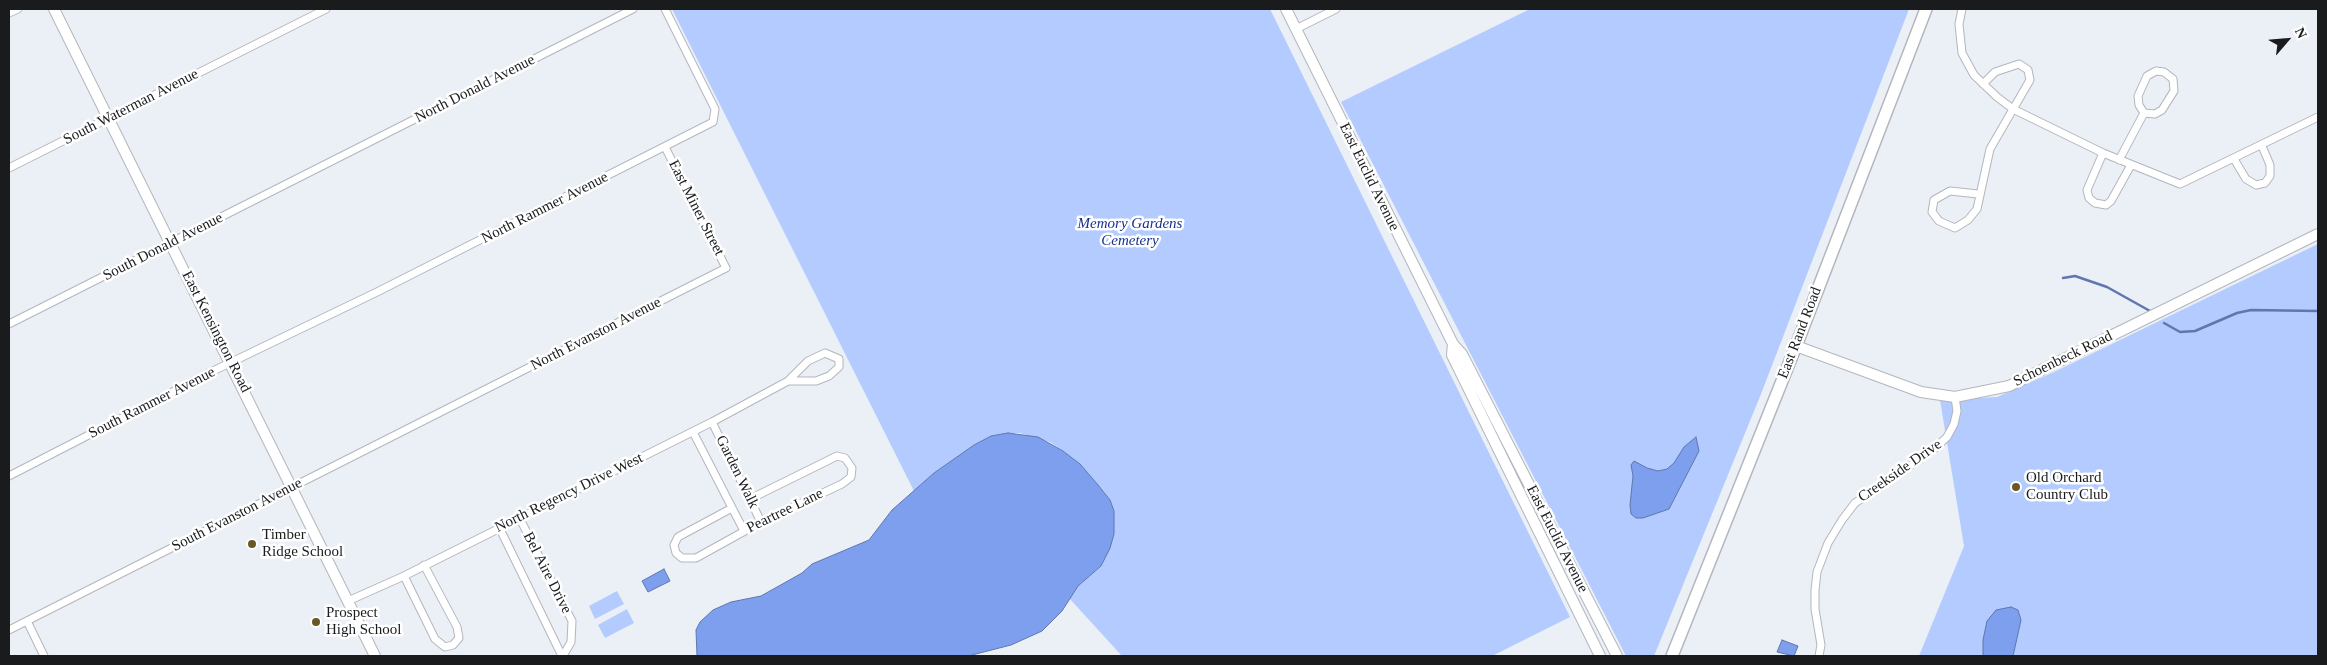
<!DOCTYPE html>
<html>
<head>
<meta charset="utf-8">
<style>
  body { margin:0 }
  #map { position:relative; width:2327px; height:665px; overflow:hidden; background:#ebeff6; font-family:"Times New Roman",serif }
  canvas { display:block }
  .frame { position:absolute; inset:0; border:10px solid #191b1d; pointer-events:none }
  .north { position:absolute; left:2262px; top:15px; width:50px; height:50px; -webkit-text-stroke:4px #fff; paint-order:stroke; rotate:63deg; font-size:14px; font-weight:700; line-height:20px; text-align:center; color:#191b1d }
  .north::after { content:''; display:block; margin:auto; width:18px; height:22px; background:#191b1d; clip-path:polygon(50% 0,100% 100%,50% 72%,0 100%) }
</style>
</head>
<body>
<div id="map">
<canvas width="2327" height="665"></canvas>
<div class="frame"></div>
<div class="north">N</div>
</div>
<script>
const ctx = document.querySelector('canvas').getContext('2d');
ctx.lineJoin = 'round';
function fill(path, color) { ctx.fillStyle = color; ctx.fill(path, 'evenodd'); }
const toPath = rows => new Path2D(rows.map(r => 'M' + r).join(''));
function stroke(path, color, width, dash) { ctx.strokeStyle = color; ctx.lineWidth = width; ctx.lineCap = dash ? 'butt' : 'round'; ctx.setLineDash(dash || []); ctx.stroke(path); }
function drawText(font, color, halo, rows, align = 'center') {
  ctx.font = font + ' "Times New Roman",serif'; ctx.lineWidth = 5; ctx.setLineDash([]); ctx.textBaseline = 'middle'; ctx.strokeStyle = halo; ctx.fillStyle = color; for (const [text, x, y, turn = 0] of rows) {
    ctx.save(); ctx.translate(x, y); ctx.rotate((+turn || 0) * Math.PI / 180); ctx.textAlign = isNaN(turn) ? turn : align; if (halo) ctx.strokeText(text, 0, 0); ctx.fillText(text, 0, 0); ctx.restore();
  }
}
fill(toPath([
  [672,9,1270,9,1570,617,1492,656,1122,656,1069,598,1078,586,1101,566,1114,534,1114,511,1110,500,1080,464,1063,451,1050,442,1020,433,1008,433,991,436,974,445,934,473,914,491],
  [1530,9,1909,9,1761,394,1654,656,1626,656,1341,102],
  [2318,244,2318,656,1919,656,1964,546,1940,400,1997,397,2054,372],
  [617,591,624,604,595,619,589,606],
  [627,609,634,623,605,638,598,625]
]), '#b3cbfe');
const water = toPath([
  [1008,433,1038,437,1063,451,1080,464,1098,485,1110,500,1114,511,1114,534,1110,548,1101,566,1078,586,1062,611,1042,631,1011,645,968,656,697,656,696,630,700,622,713,610,731,602,761,596,802,573,812,564,869,540,892,510,934,473,974,445,991,436,1008,433],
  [1696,437,1699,451,1669,509,1643,518,1636,518,1631,514,1630,505,1633,476,1631,465,1634,461,1647,468,1658,471,1667,469,1674,463,1684,447,1696,437],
  [664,569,670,581,648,592,642,581,664,569],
  [2011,607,2018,610,2021,620,2013,656,1983,656,1983,640,1987,621,1996,610,2011,607],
  [1782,640,1798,646,1794,656,1777,652,1782,640]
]);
fill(water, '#7d9fee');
stroke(water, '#5f77af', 1);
stroke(toPath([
  [2063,278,2075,276,2107,287,2150,311],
  [2164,323,2180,332,2195,331,2237,313,2251,310,2318,311]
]), '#5f77af', 2.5);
const minor = toPath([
  [1962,9,1959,24,1962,53,1974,75,1997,97,2013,109,2103,153,2180,184,2318,117],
  [9,13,18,9],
  [1296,29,1336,9],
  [2156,71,2164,72,2173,79,2174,91,2162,110,2155,114,2144,113,2139,105,2138,96,2147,76,2156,71],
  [2103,153,2087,190,2089,198,2095,203,2106,205,2111,201,2131,165],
  [2234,159,2246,179,2256,185,2265,183,2270,176,2270,165,2262,146],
  [2119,160,2144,113],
  [9,168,326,9],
  [1978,194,1950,191,1934,200,1932,212,1939,221,1955,228,1968,220,1977,209,1990,149,2030,80,2028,70,2019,64,1995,72,1983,84],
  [9,324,633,9],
  [712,422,761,522],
  [693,432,744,531],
  [9,476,213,371,377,292,713,122,715,109,665,9],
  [732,508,678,537,674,545,676,553,682,558,696,558,761,522,842,484,851,477,852,468,845,458,837,456,750,499],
  [519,517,572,621,571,642,563,656],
  [499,527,562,656],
  [404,576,435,639,445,647,453,645,459,638,457,627,424,565],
  [348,601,404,576,712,422,788,381,808,361,825,353,839,359,839,367,829,376,816,381,788,381],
  [27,621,44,656],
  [9,630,726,268,665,147],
  [1819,656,1821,645,1815,609,1815,590,1817,572,1828,543,1842,520,1855,503,1933,450,1947,437,1954,424,1957,411,1955,397]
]);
const secondary = toPath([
  [54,9,375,656],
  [1286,9,1453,344,1462,354,1617,656],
  [1453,344,1452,355,1600,656],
  [1796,346,1921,392,1955,397,2009,386,2318,234]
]);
const primary = toPath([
  [1672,656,1796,346,1926,9]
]);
stroke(minor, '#b3b6bd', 9);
stroke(secondary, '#b3b6bd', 12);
stroke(primary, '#b3b6bd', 14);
stroke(minor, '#fff', 7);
stroke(secondary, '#fff', 10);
stroke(primary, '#fff', 11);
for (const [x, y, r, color] of [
  [2016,487,5,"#675826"],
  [252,544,5,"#675826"],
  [316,622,5,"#675826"]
]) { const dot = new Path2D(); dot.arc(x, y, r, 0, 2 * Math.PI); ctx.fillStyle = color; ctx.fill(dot); stroke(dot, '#fff', 2); }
drawText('15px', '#191b1d', '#fff', [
  ["North Donald Avenue",475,89,-27],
  ["South Waterman Avenue",131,107,-27],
  ["East Euclid Avenue",1369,177,64],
  ["North Rammer Avenue",545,208,-27],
  ["East Miner Street",696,208,63],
  ["South Donald Avenue",163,247,-27],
  ["East Kensington Road",216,332,63],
  ["East Rand Road",1800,333,-69],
  ["North Evanston Avenue",596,334,-27],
  ["Schoenbeck Road",2063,359,-26],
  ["South Rammer Avenue",152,403,-27],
  ["Creekside Drive",1900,471,-35],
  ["Garden Walk",737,472,64],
  ["North Regency Drive West",569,493,-26],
  ["Peartree Lane",785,511,-26],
  ["South Evanston Avenue",237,515,-27],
  ["East Euclid Avenue",1557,539,63],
  ["Bel Aire Drive",547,573,63]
]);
drawText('italic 15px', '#15328c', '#fff', [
  ["Memory Gardens",1130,224],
  ["Cemetery",1130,241]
]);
drawText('15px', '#191b1d', '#fff', [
  ["Old Orchard",2026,478],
  ["Country Club",2026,495],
  ["Timber",262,535],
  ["Ridge School",262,552],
  ["Prospect",326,613],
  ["High School",326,630]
], 'left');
</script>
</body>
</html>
